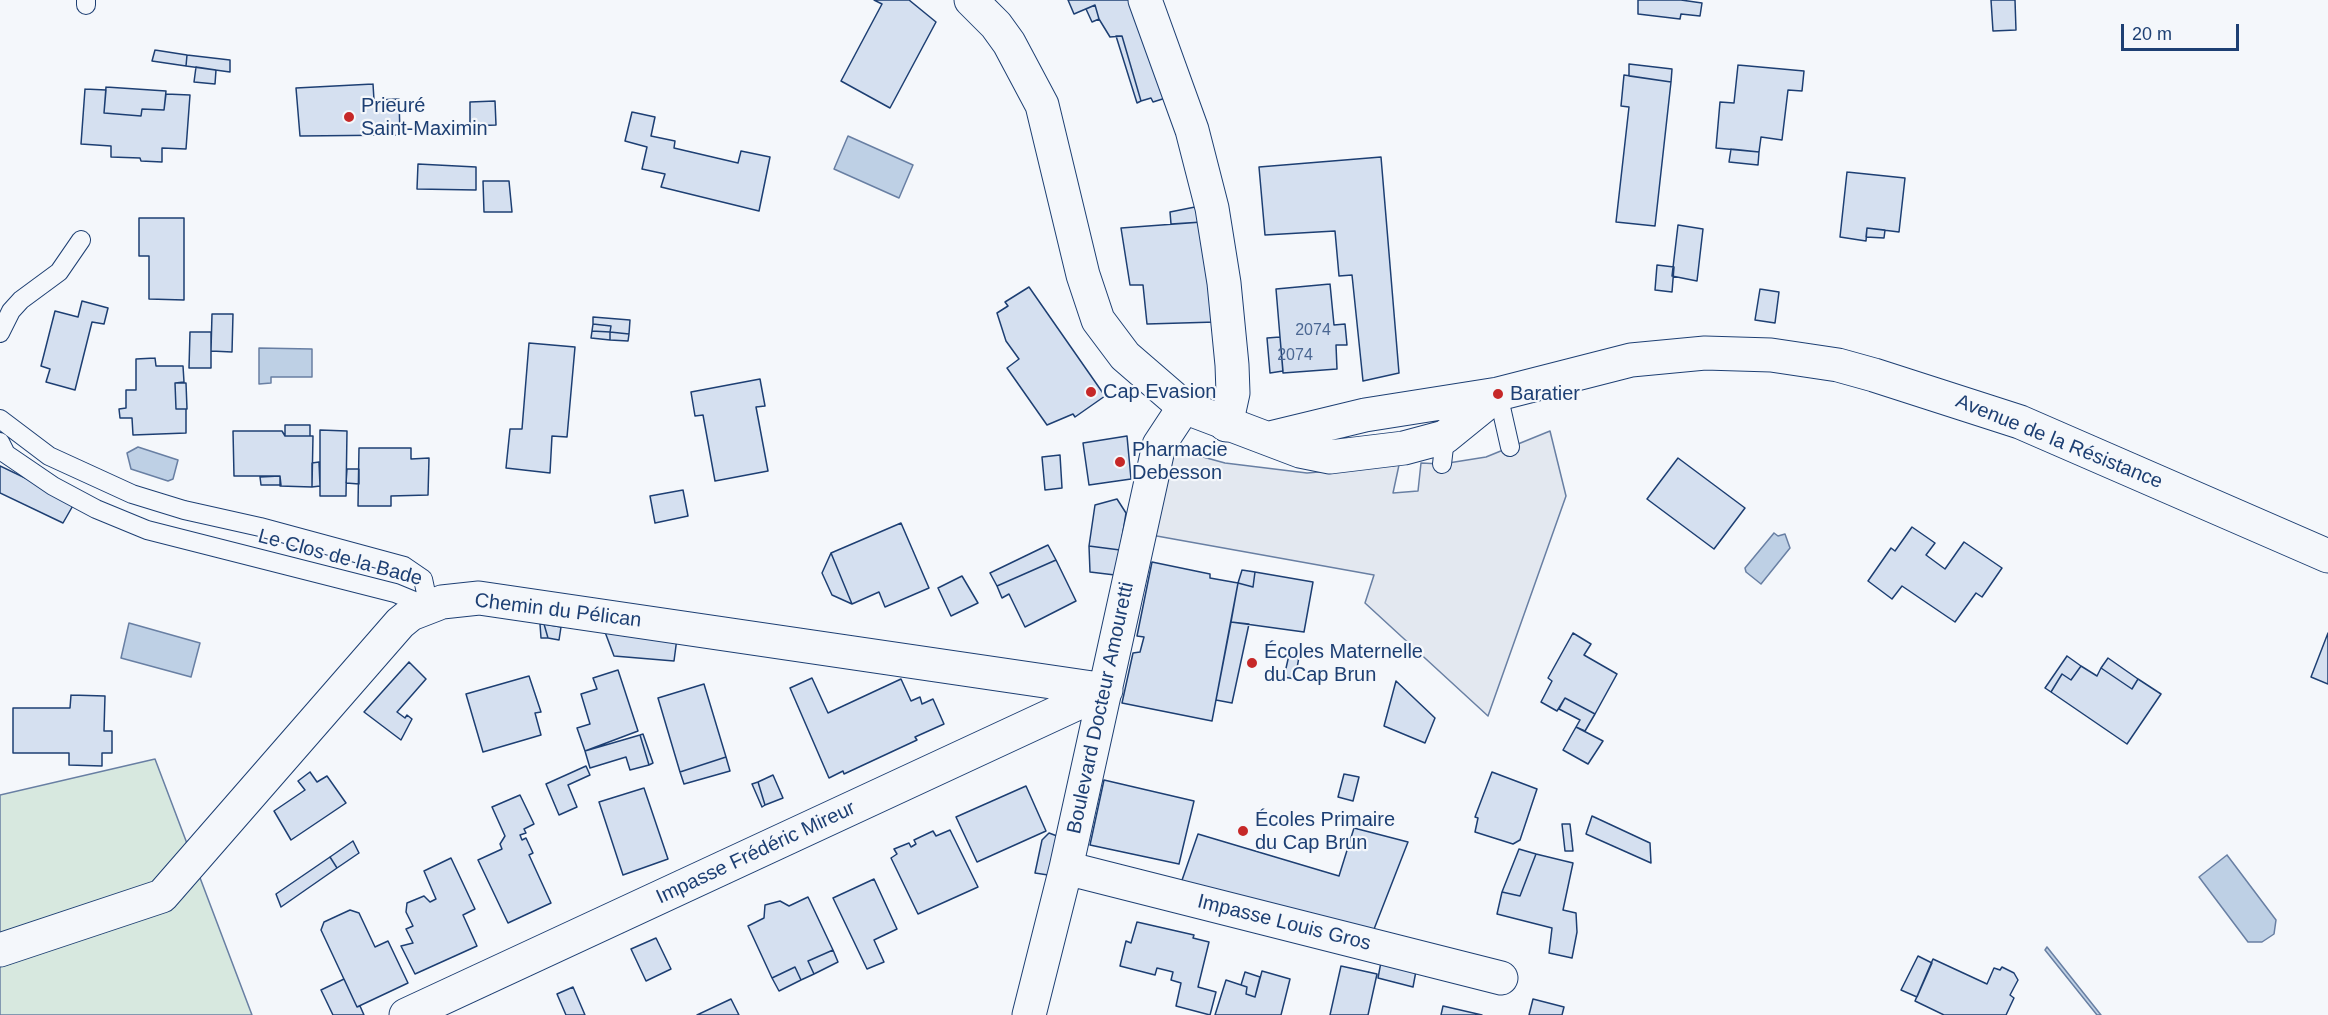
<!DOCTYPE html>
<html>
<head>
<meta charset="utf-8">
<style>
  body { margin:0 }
  #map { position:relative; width:2328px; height:1015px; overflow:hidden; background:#f4f7fb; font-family:Arial,sans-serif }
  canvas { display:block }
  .scale { position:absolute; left:2121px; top:24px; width:118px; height:27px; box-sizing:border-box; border:3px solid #1d3f73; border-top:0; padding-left:8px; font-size:18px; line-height:21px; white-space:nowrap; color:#1d3f73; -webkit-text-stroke:4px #f4f7fb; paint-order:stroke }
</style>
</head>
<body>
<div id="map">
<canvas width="2328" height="1015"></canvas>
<div class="scale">20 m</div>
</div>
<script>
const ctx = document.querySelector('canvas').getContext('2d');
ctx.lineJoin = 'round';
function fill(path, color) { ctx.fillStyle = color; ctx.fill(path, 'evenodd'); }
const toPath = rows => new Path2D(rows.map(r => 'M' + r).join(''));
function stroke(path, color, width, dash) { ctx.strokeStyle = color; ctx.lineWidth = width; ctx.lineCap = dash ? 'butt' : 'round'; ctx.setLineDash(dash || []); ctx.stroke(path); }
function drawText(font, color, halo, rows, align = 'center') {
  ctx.font = font + ' Arial,sans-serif'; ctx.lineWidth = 4.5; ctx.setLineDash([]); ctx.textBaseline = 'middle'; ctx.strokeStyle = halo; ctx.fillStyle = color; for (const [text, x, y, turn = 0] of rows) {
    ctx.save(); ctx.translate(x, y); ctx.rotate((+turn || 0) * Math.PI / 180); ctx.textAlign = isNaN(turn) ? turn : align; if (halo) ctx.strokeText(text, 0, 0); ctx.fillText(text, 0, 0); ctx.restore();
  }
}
const green = toPath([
  [155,759,252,1015,0,1015,0,795,155,759]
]);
fill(green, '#d7e8df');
stroke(green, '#687fa3', 1.5);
const parking = toPath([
  [1550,431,1566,496,1488,716,1365,603,1374,575,1140,533,1159,445,1225,463,1307,473,1399,465,1393,493,1418,491,1421,463,1442,464,1486,457,1550,431]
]);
fill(parking, '#e3e8f0');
stroke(parking, '#687fa3', 1.5);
const water = toPath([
  [848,136,913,165,899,198,834,169,848,136],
  [259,348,312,349,312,377,271,377,271,383,259,384,259,348],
  [138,447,178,460,173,479,168,481,131,469,127,453,138,447],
  [1774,533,1778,536,1785,534,1790,548,1761,584,1746,572,1745,568,1774,533],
  [129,623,200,643,191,677,121,658,129,623],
  [2227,855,2276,920,2274,934,2262,942,2248,942,2199,877,2227,855],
  [2047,947,2101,1015,2097,1015,2045,950,2047,947]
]);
fill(water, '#bed0e5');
stroke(water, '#687fa3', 1.5);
const building = toPath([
  [874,0,909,0,936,22,890,108,841,81,882,4,874,0],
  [1068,0,1137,0,1172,96,1153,102,1151,98,1141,101,1122,36,1110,37,1099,19,1095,5,1074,14,1068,0],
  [1638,0,1681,0,1702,3,1700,16,1681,14,1680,19,1638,14,1638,0],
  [1991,0,2015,0,2016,30,1993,31,1991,0],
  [1095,5,1099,19,1092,22,1086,9,1095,5],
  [1116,36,1122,36,1141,101,1137,103,1116,36],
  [155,50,187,55,186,66,152,61,155,50],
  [187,55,230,60,230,72,186,66,187,55],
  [1629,64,1672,69,1671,82,1629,76,1629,64],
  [1738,65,1804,71,1802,91,1788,90,1782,140,1761,137,1759,152,1716,148,1720,102,1734,103,1738,65],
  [196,67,216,70,215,84,194,82,196,67],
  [1624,75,1671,82,1655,226,1616,222,1629,107,1621,106,1624,75],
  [373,84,374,100,399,99,400,135,300,136,296,88,373,84],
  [106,87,166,91,164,110,142,109,141,116,104,113,106,87],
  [85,89,106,90,104,113,141,116,142,109,164,110,166,94,190,95,186,149,162,148,162,162,141,161,140,158,111,157,111,146,81,144,85,89],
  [495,101,496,125,470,126,470,102,495,101],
  [632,112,655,117,651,136,675,141,674,148,738,163,741,151,770,157,759,211,661,187,665,174,642,169,647,147,625,141,632,112],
  [1731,149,1759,152,1758,165,1729,162,1731,149],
  [1381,157,1399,373,1363,381,1352,275,1339,276,1335,231,1265,235,1259,167,1381,157],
  [418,164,476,167,476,190,417,189,418,164],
  [1847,172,1905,178,1899,232,1867,228,1866,241,1840,237,1847,172],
  [483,181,509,181,512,212,484,212,483,181],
  [1200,206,1202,222,1171,224,1170,212,1200,206],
  [139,218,184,218,184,300,149,299,149,256,139,256,139,218],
  [1202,222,1216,322,1147,324,1143,285,1130,285,1121,228,1202,222],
  [1678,225,1703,229,1697,281,1672,276,1678,225],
  [1867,228,1885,230,1884,238,1866,237,1867,228],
  [1657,265,1674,267,1672,292,1655,290,1657,265],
  [1330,284,1334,325,1345,324,1347,345,1336,345,1337,369,1283,373,1276,289,1330,284],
  [1029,287,1105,396,1075,417,1073,414,1047,425,1007,368,1019,359,1006,341,997,313,1008,306,1005,302,1029,287],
  [1760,289,1779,292,1775,323,1755,320,1760,289],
  [82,301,108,308,104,324,92,322,75,390,46,382,50,369,41,366,55,311,78,317,82,301],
  [212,314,233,314,232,352,211,351,212,314],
  [593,317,630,320,629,334,610,332,611,326,593,324,593,317],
  [593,324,611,326,610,332,592,331,593,324],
  [592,331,610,332,610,340,591,338,592,331],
  [190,332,211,332,211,368,189,368,190,332],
  [610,332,629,334,628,341,610,340,610,332],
  [1280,337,1283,371,1270,373,1267,338,1280,337],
  [529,343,575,347,567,437,552,436,550,473,506,468,510,429,522,429,529,343],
  [155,358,156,366,183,366,184,382,175,383,176,409,186,409,186,433,133,435,132,418,120,418,119,409,126,408,126,390,136,390,136,359,155,358],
  [760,379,765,406,756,407,768,471,715,481,703,415,695,416,691,392,760,379],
  [175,383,186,383,187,409,176,409,175,383],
  [285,425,310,425,310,436,285,436,285,425],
  [320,430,347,431,346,496,320,496,320,430],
  [233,431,282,431,285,436,313,436,312,487,280,486,280,476,234,476,233,431],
  [1127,436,1131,479,1089,485,1083,443,1127,436],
  [359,448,411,448,411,459,429,458,428,495,391,496,391,506,358,506,359,448],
  [1060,455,1062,488,1045,490,1042,457,1060,455],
  [1678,458,1745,508,1714,549,1647,499,1678,458],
  [319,462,320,486,312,487,312,463,319,462],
  [0,466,75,502,63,523,0,493,0,466],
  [347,469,359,469,359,484,346,483,347,469],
  [280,476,281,485,261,485,260,477,280,476],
  [683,490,688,516,655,523,650,496,683,490],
  [1117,499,1126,513,1120,550,1089,546,1095,505,1117,499],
  [901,523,929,588,885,607,879,592,852,604,831,553,901,523],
  [1912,527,1935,543,1926,555,1945,569,1964,542,2002,568,1982,597,1976,593,1955,622,1902,586,1892,599,1868,581,1891,548,1895,551,1912,527],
  [1048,545,1056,560,997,586,990,573,1048,545],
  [1089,546,1120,550,1115,575,1090,572,1089,546],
  [831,553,852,604,832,595,822,573,831,553],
  [1056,560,1076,601,1025,627,1009,594,1002,598,997,586,1056,560],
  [1152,562,1210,574,1210,578,1238,583,1212,721,1122,703,1133,653,1140,652,1144,637,1137,636,1152,562],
  [1242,570,1255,572,1253,587,1238,583,1242,570],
  [1255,572,1313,582,1304,632,1231,622,1238,583,1253,587,1255,572],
  [962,576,978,603,951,616,938,588,962,576],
  [1231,622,1249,624,1232,703,1216,700,1231,622],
  [540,624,544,624,548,638,541,638,540,624],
  [544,624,561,627,559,640,548,638,544,624],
  [605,632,677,638,674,661,614,656,605,632],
  [1573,633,1591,644,1584,655,1617,674,1595,714,1565,698,1557,711,1541,702,1552,681,1548,678,1573,633],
  [2328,633,2328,684,2311,677,2328,633],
  [1289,655,1299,657,1295,679,1284,677,1289,655],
  [2067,656,2081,666,2071,680,2062,674,2051,692,2045,688,2067,656],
  [2108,658,2138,679,2132,689,2101,668,2108,658],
  [409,662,426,679,397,712,405,718,407,715,412,719,401,740,364,712,409,662],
  [2081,666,2097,676,2101,668,2132,689,2138,679,2161,694,2127,744,2051,692,2062,674,2071,680,2081,666],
  [618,670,638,731,585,751,577,728,590,724,581,694,597,689,593,678,618,670],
  [529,676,541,712,535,713,541,735,483,752,466,694,529,676],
  [812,678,828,713,901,679,911,701,920,697,922,704,933,699,944,724,915,737,917,740,844,774,843,771,829,778,790,688,812,678],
  [1396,681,1435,718,1425,743,1384,726,1396,681],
  [704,684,726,757,680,772,658,698,704,684],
  [71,695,105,696,104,731,112,731,112,753,102,753,102,766,69,765,69,753,13,753,13,708,70,708,71,695],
  [1565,698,1595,714,1585,731,1576,727,1580,720,1559,709,1565,698],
  [1576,727,1603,741,1588,764,1563,750,1576,727],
  [643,734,653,763,649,765,640,735,643,734],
  [640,735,649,765,630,770,626,757,590,768,585,751,640,735],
  [726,757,730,771,684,784,680,772,726,757],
  [586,766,590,775,568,785,577,807,559,815,546,784,586,766],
  [310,772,317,782,327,776,346,803,291,840,274,811,305,790,298,781,310,772],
  [1492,772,1537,789,1520,840,1513,844,1475,832,1478,818,1475,817,1492,772],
  [1344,774,1359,777,1353,801,1338,797,1344,774],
  [773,775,783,798,765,805,758,782,773,775],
  [1104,780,1194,801,1179,864,1090,845,1104,780],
  [758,782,765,805,762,807,752,784,758,782],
  [1026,786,1046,831,977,862,956,817,1026,786],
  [644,788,668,859,623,875,599,802,644,788],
  [520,795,534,824,524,829,526,833,520,835,522,840,526,838,533,853,529,855,551,903,508,923,478,860,502,849,500,844,505,836,492,807,520,795],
  [1592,816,1650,843,1651,863,1586,834,1592,816],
  [1562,824,1570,824,1573,851,1565,851,1562,824],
  [1354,828,1408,842,1369,942,1180,886,1198,834,1339,876,1354,828],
  [950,830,978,887,918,914,891,858,897,854,894,849,909,843,911,847,916,844,914,840,933,831,936,836,950,830],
  [1049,833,1057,836,1048,875,1035,873,1042,840,1049,833],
  [353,841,359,853,337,868,330,857,353,841],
  [1519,849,1536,854,1520,896,1502,892,1519,849],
  [1536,854,1573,863,1563,910,1576,913,1577,932,1572,958,1549,953,1552,928,1497,914,1502,892,1520,896,1536,854],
  [330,857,337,868,281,907,276,894,330,857],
  [451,858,475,909,463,915,477,946,415,974,401,946,413,943,406,929,413,926,406,912,407,903,424,896,430,902,436,899,424,871,451,858],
  [874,879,897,929,874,940,884,962,867,969,833,898,874,879],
  [808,897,833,950,808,961,814,974,801,980,795,967,772,978,748,926,764,918,765,905,780,901,789,906,808,897],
  [350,910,359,913,375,947,388,941,408,983,357,1007,321,930,324,922,350,910],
  [1137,922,1194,935,1193,938,1209,942,1198,987,1216,992,1210,1015,1176,1006,1181,983,1171,980,1173,972,1157,968,1155,975,1120,966,1126,941,1131,943,1137,922],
  [656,938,671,969,646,981,631,949,656,938],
  [833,950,838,962,814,974,808,961,833,950],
  [1918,956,1932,963,1917,997,1901,990,1918,956],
  [1933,959,1987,984,1994,968,2000,970,2002,967,2014,973,2018,980,2010,995,2014,998,2006,1015,1944,1015,1915,1001,1933,959],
  [1381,962,1416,971,1413,987,1378,978,1381,962],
  [1341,966,1377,974,1368,1015,1330,1015,1341,966],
  [795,967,801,980,779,991,772,978,795,967],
  [1262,971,1290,979,1281,1015,1215,1015,1226,980,1247,987,1246,994,1255,997,1262,971],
  [1245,972,1260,977,1255,997,1246,994,1247,987,1241,985,1245,972],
  [344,979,357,1007,360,1006,364,1015,333,1015,321,990,344,979],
  [573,987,585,1015,566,1015,557,994,573,987],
  [731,999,739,1015,697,1015,731,999],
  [1533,999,1564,1007,1562,1015,1529,1015,1533,999],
  [1443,1006,1482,1015,1441,1015,1443,1006]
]);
fill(building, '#d5e0f0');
stroke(building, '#1d3f73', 1.5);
const lane = toPath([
  [86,5,86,0],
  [0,333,11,311,21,300,59,272,81,240],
  [1498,394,1510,447],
  [0,419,49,456,132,494,184,510,260,527,404,566,423,579,429,607,395,593,147,530,96,509,53,486,6,454,0,442],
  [1442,464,1446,430]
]);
const street = toPath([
  [1145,0,1192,130,1212,208,1224,283,1232,365,1233,393,1226,425],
  [1066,868,1501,978],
  [0,950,162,896,400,623,411,614,442,602,479,598,1106,690],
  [406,1015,1106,690],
  [1029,1015,1066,868,1159,445,1184,407]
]);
const secondary = toPath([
  [971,0,996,25,1009,43,1042,105,1083,275,1098,320,1125,356,1184,407,1300,451,1330,457,1404,448,1445,437,1498,394],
  [1270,438,1365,415,1498,394,1631,360,1705,353,1771,355,1838,365,1874,375,2020,422,2328,556]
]);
stroke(lane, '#1d3f73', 20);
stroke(street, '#1d3f73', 35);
stroke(secondary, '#1d3f73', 35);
stroke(lane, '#f4f7fb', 18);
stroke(street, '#f4f7fb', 33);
stroke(secondary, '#f4f7fb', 33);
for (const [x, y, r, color] of [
  [349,117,6,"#c62828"],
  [1091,392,6,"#c62828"],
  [1498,394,6,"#c62828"],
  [1120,462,6,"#c62828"],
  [1252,663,6,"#c62828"],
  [1243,831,6,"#c62828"]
]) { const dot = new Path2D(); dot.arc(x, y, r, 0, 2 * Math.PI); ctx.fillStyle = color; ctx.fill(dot); stroke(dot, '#f4f7fb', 2); }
drawText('16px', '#4b6792', null, [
  ["2074",1313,331],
  ["2074",1295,356]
]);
drawText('20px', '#1d3f73', '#f4f7fb', [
  ["Prieuré",361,106],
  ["Saint-Maximin",361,129],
  ["Cap Evasion",1103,392],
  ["Baratier",1510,394],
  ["Pharmacie",1132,450],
  ["Debesson",1132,473],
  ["Écoles Maternelle",1264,652],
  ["du Cap Brun",1264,675],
  ["Écoles Primaire",1255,820],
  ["du Cap Brun",1255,843]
], 'left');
drawText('20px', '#1d3f73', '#f4f7fb', [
  ["Avenue de la Résistance",2059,442,22],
  ["Le Clos de la Bade",340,558,15],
  ["Chemin du Pélican",558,611,7],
  ["Boulevard Docteur Amouretti",1101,708,-78],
  ["Impasse Frédéric Mireur",756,853,-25],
  ["Impasse Louis Gros",1284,923,14]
]);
</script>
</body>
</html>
